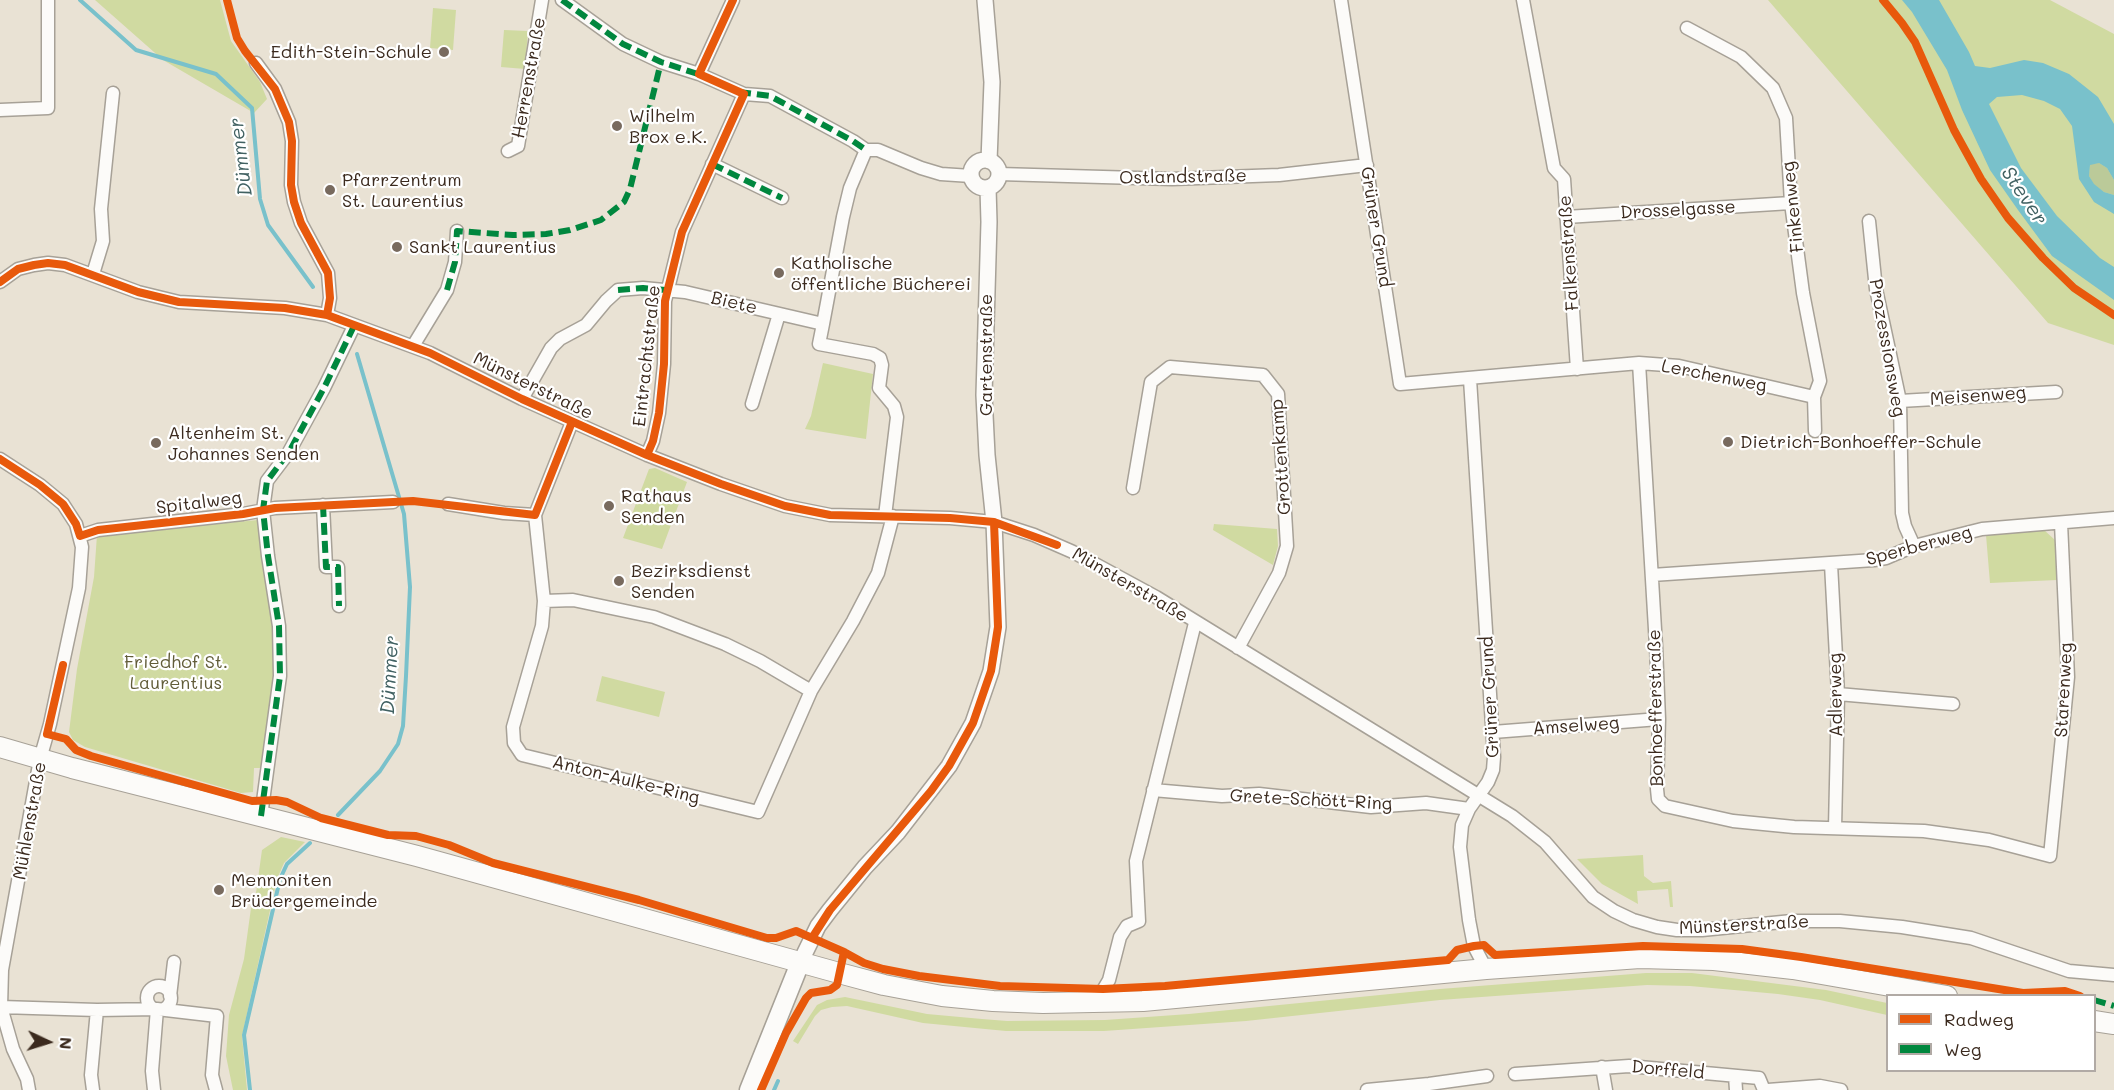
<!DOCTYPE html>
<html>
<head>
<meta charset="utf-8">
<style>
  body { margin:0 }
  #map { position:relative; width:2114px; height:1090px; overflow:hidden; background:#e9e2d4; font-family:Mali,sans-serif }
  canvas { display:block }
  .legend { position:absolute; left:1886px; top:994px; width:210px; height:78px; box-sizing:border-box; background:#fff; border:2px solid #b1aaa5; margin:0; padding:8px 10px; list-style:none; font-size:18px; color:#3b2a1e }
  .legend li { display:flex; align-items:center; gap:12px; height:30px }
  .legend b { width:30px; border:2px solid #b1aaa5 }
  .north { position:absolute; left:18px; top:1012px; width:60px; height:60px; -webkit-text-stroke:4px #fff; paint-order:stroke; rotate:94deg; font-size:16px; font-weight:700; line-height:24px; text-align:center; color:#3b2a1e }
  .north::after { content:''; display:block; margin:auto; width:21px; height:27px; background:#3b2a1e; clip-path:polygon(50% 0,100% 100%,50% 72%,0 100%) }
</style>
</head>
<body>
<div id="map">
<canvas width="2114" height="1090"></canvas>
<ul class="legend">
<li><b style="height:8px;background:#e8590c"></b>Radweg</li>
<li><b style="height:8px;background:#00873e"></b>Weg</li>
</ul>
<div class="north">N</div>
</div>
<script>
const ctx = document.querySelector('canvas').getContext('2d');
ctx.lineJoin = 'round';
function fill(path, color) { ctx.fillStyle = color; ctx.fill(path, 'evenodd'); }
const toPath = rows => new Path2D(rows.map(r => 'M' + r).join(''));
function stroke(path, color, width, dash) { ctx.strokeStyle = color; ctx.lineWidth = width; ctx.lineCap = dash ? 'butt' : 'round'; ctx.setLineDash(dash || []); ctx.stroke(path); }
function drawText(font, color, halo, rows, align = 'center') {
  ctx.font = font + ' Mali,sans-serif'; ctx.lineWidth = 4.5; ctx.setLineDash([]); ctx.textBaseline = 'middle'; ctx.strokeStyle = halo; ctx.fillStyle = color; for (const [text, x, y, turn = 0] of rows) {
    ctx.save(); ctx.translate(x, y); ctx.rotate((+turn || 0) * Math.PI / 180); ctx.textAlign = isNaN(turn) ? turn : align; if (halo) ctx.strokeText(text, 0, 0); ctx.fillText(text, 0, 0); ctx.restore();
  }
}
fill(toPath([
  [95,0,220,0,231,41,260,82,267,99,254,113,163,60],
  [1768,0,2050,0,2114,34,2114,345,2048,323],
  [433,8,456,10,453,50,430,48],
  [504,30,528,31,525,69,501,67],
  [823,363,873,374,866,439,805,429,811,416],
  [655,468,687,482,662,549,623,538,649,469],
  [258,520,273,621,273,681,262,768,254,768,253,792,241,793,85,747,73,740,69,732,77,669,94,577,97,535],
  [1214,524,1277,529,1278,546,1273,565,1213,530],
  [2044,530,2055,540,2057,580,1990,583,1986,535],
  [602,676,665,692,659,717,596,701],
  [281,837,305,842,284,863,277,879,242,1036,247,1090,233,1090,226,1056,229,1015,244,959,251,908,256,893,262,850],
  [1643,855,1644,876,1653,883,1671,881,1673,907,1670,907,1668,889,1637,891,1638,904,1602,884,1577,859],
  [1646,973,1692,973,1826,990,1887,1003,1887,1015,1820,1000,1778,994,1690,986,1647,985,1440,1000,1246,1021,1104,1031,1006,1031,923,1023,847,1006,832,1007,821,1010,815,1016,798,1044,793,1041,817,1005,827,1000,845,997,927,1014,982,1019,1007,1021,1105,1020,1189,1014,1440,989]
]), '#d0daa1');
fill(toPath([
  [2099,163,2107,168,2114,180,2114,195,2104,192,2093,184,2089,176,2090,164]
]), '#bbca99');
fill(toPath([
  [1902,0,1939,0,1969,52,1975,66,1990,68,2024,60,2043,63,2069,74,2098,97,2114,124,2114,180,2107,168,2099,163,2090,165,2089,176,2094,184,2104,192,2114,195,2114,214,2094,202,2079,179,2072,126,2060,109,2044,101,2022,95,1997,97,1989,104,2021,168,2057,216,2100,258,2114,267,2114,300,2052,256,2018,210,1990,170,1962,110,1947,70,1912,12]
]), '#79c1cb');
stroke(toPath([
  [80,0,136,50,216,74,252,108,260,199,268,225,313,287],
  [338,815,380,771,398,744,403,726,406,676,410,587,404,514,357,354],
  [250,1090,244,1035,280,879,287,864,310,843],
  [774,1090,778,1081]
]), '#79c1cb', 4);
const minor = toPath([
  [562,0,623,44,661,62,699,74,744,94,770,96,853,141,866,150,878,150,921,168,941,174,971,176],
  [1341,0,1400,384,1639,363,1679,366,1814,397],
  [1523,0,1554,168,1564,179,1577,369],
  [1687,28,1741,57,1773,88,1786,118,1791,203,1803,293,1820,381,1814,397,1815,431],
  [256,63,275,89,289,122,292,141,291,185,294,202,301,223,328,273,330,298,327,315],
  [699,74,733,0],
  [0,110,48,108,48,0],
  [508,151,518,146,542,0],
  [712,164,782,198],
  [999,174,1172,179,1279,175,1367,165],
  [1566,217,1791,203],
  [1869,221,1876,289,1900,401,1902,513,1905,526,1914,546],
  [93,274,103,241,101,209,113,93],
  [0,282,18,269,34,265,48,263,65,265,138,292,179,302,285,308,327,315,430,353,522,399,647,455,721,484,785,506,830,515,950,518,994,522,1034,535,1073,552,1156,597,1512,816,1545,842,1593,897,1614,911,1633,920,1657,927,1677,930,1702,930,1792,921,1840,921,1902,927,1971,938,2069,971,2114,975],
  [823,324,843,217,850,188,866,150],
  [413,346,447,290,455,262,457,231],
  [1639,363,1656,646,1659,719,1657,789,1658,799,1665,806,1733,821,1794,827,1924,831,1989,840,2050,856,2068,677,2061,523],
  [1470,379,1494,757,1493,770,1488,782,1469,809,1462,825,1460,847,1469,920,1474,946,1486,969],
  [522,399,551,348,560,339,586,325,606,301,618,290,643,288,685,292,823,324,819,344,873,354,880,358,882,365,879,388,894,406,897,417,885,516],
  [1900,401,2056,392],
  [752,404,779,314],
  [647,455,653,441,659,413,664,364,665,301,682,232,744,94],
  [0,459,40,485,63,504,76,524,82,547,79,588,50,724,40,759,2,970,1,1007,13,1049,27,1079,29,1090],
  [1133,488,1151,382,1170,367,1263,375,1278,394,1287,546,1279,573,1238,648],
  [448,504,504,513,535,515],
  [323,505,326,567,338,567,339,606],
  [80,536,98,530,243,514,275,508,393,502],
  [1831,564,1838,694,1835,828],
  [1652,575,1874,560,1886,558,1914,546,1982,529,2114,518],
  [544,601,535,515,572,422],
  [811,691,760,661,725,644,654,617,573,600,544,601,542,626,513,727,514,743,522,755,758,812,811,691,853,621,878,573,893,516],
  [1838,694,1953,704],
  [1493,732,1659,719],
  [1153,790,1222,796,1259,794,1371,807,1426,803,1469,809],
  [261,816,280,676,279,626,268,556,263,510,267,481,289,452,324,388,354,326],
  '147 998a12 12 0 1 1 24 0a12 12 0 1 1-24 0Z',
  [170,996,174,962],
  [1096,1002,1109,980,1120,937,1127,926,1139,921,1136,861,1195,623],
  [1,1007,97,1010,157,1009,217,1016,212,1075,216,1090],
  [1602,1067,1606,1090],
  [1515,1074,1629,1066,1759,1078,1764,1090],
  [1735,1076,1736,1090],
  [93,1090,91,1075,97,1010],
  [154,1090,152,1071,157,1009],
  [1367,1090,1429,1084,1487,1076],
  [1768,1090,1820,1086,1841,1090]
]);
const tertiary = toPath([
  [985,0,992,82,989,161],
  '971 174a14 14 0 1 1 28 0a14 14 0 1 1-28 0Z',
  [800,963,818,926,830,910,865,867,898,832,949,766,973,723,991,671,998,627,994,522,987,455,984,395,989,222,988,188]
]);
const secondary = toPath([
  [749,1090,800,963]
]);
const primary = toPath([
  [0,747,72,768,417,856,839,973,884,985,942,996,993,1001,1043,1003,1143,1001,1486,969,1640,958,1714,960,1793,969,1947,996],
  [2094,1021,2114,1024]
]);
stroke(minor, '#a7a197', 15);
stroke(tertiary, '#a7a197', 18);
stroke(secondary, '#a7a197', 21);
stroke(primary, '#a7a197', 22);
stroke(minor, '#fcfbf9', 12);
stroke(tertiary, '#fcfbf9', 15);
stroke(secondary, '#fcfbf9', 18);
stroke(primary, '#fcfbf9', 20);
stroke(toPath([
  [562,0,623,44,661,62,704,76],
  [739,92,770,96,853,141,866,150],
  [712,164,782,198],
  [447,290,455,262,457,231,513,235,546,234,570,230,601,220,624,202,630,189,661,62],
  [618,290,643,288,667,290,668,286],
  [323,505,326,567,338,567,339,606],
  [261,816,280,676,279,626,268,556,263,510,267,481,289,452,324,388,354,326],
  [2094,1000,2114,1006]
]), '#00873e', 6, [12, 6]);
stroke(toPath([
  [227,0,237,38,245,51,275,89,289,122,292,141,291,185,294,202,301,223,328,273,330,298,327,315],
  [1883,0,1902,23,1915,42,1954,130,1981,179,2008,218,2043,258,2074,288,2114,315],
  [0,282,18,269,34,265,48,263,65,265,138,292,179,302,285,308,327,315,430,353,522,399,647,455,721,484,785,506,830,515,950,518,994,522,1057,545],
  [647,455,653,441,659,413,664,364,665,301,682,232,744,94,699,74,733,0],
  [0,459,40,485,63,504,76,524,80,536,98,530,243,514,275,508,413,501,535,515,572,422],
  [63,665,47,734,66,739,76,750,91,756,252,801,276,800,287,802,321,818,388,835,416,836,449,845,493,863,639,900,767,938,776,938,796,931,844,952,864,963,883,969,919,976,1000,986,1103,989,1165,986,1448,960,1457,950,1474,946,1484,945,1495,955,1643,946,1742,949,1801,957,2023,993,2065,991,2080,996],
  [812,938,830,910,931,791,949,766,973,723,991,671,998,627,994,522],
  [761,1090,786,1033,806,998,811,993,830,990,837,985,844,952]
]), '#e8590c', 8);
for (const [x, y, r, color] of [
  [444,52,6,"#786a5e"],
  [617,126,6,"#786a5e"],
  [330,190,6,"#786a5e"],
  [397,247,6,"#786a5e"],
  [779,273,6,"#786a5e"],
  [1728,442,6,"#786a5e"],
  [156,443,6,"#786a5e"],
  [609,506,6,"#786a5e"],
  [619,581,6,"#786a5e"],
  [219,890,6,"#786a5e"]
]) { const dot = new Path2D(); dot.arc(x, y, r, 0, 2 * Math.PI); ctx.fillStyle = color; ctx.fill(dot); stroke(dot, '#fff', 2); }
drawText('18px', '#3b2a1e', '#fff', [
  ["Edith-Stein-Schule",432,52,"right"],
  ["Wilhelm",629,116],
  ["Brox e.K.",629,137],
  ["Pfarrzentrum",342,180],
  ["St. Laurentius",342,201],
  ["Sankt Laurentius",409,247],
  ["Katholische",791,263],
  ["öffentliche Bücherei",791,284],
  ["Altenheim St.",168,433],
  ["Johannes Senden",168,454],
  ["Dietrich-Bonhoeffer-Schule",1740,442],
  ["Rathaus",621,496],
  ["Senden",621,517],
  ["Bezirksdienst",631,571],
  ["Senden",631,592],
  ["Mennoniten",231,880],
  ["Brüdergemeinde",231,901]
], 'left');
drawText('18px', '#3b2a1e', '#fff', [
  ["Herrenstraße",529,78,-80],
  ["Ostlandstraße",1183,177,-1],
  ["Finkenweg",1793,207,-96],
  ["Drosselgasse",1678,210,-3],
  ["Grüner Grund",1376,227,81],
  ["Falkenstraße",1569,253,-94],
  ["Biete",734,303,13],
  ["Prozessionsweg",1887,348,80],
  ["Gartenstraße",986,355,-90],
  ["Eintrachtstraße",647,356,-84],
  ["Lerchenweg",1714,376,11],
  ["Münsterstraße",533,386,26],
  ["Meisenweg",1978,396,-4],
  ["Grottenkamp",1281,457,-94],
  ["Spitalweg",199,503,-7],
  ["Sperberweg",1919,546,-15],
  ["Münsterstraße",1130,585,30],
  ["Starenweg",2064,690,-87],
  ["Adlerweg",1836,695,-91],
  ["Grüner Grund",1490,697,-93],
  ["Bonhoefferstraße",1656,708,-91],
  ["Amselweg",1576,726,-4],
  ["Anton-Aulke-Ring",626,780,14],
  ["Grete-Schött-Ring",1311,800,3],
  ["Mühlenstraße",30,821,-80],
  ["Münsterstraße",1744,925,-3],
  ["Dorffeld",1668,1070,5]
]);
drawText('18px', '#625d39', '#fff', [
  ["Friedhof St.",176,662],
  ["Laurentius",176,683]
]);
drawText('italic 20px', '#416162', '#fff', [
  ["Dümmer",241,157,-97],
  ["Stever",2024,196,56],
  ["Dümmer",390,675,-87]
]);
</script>
</body>
</html>
